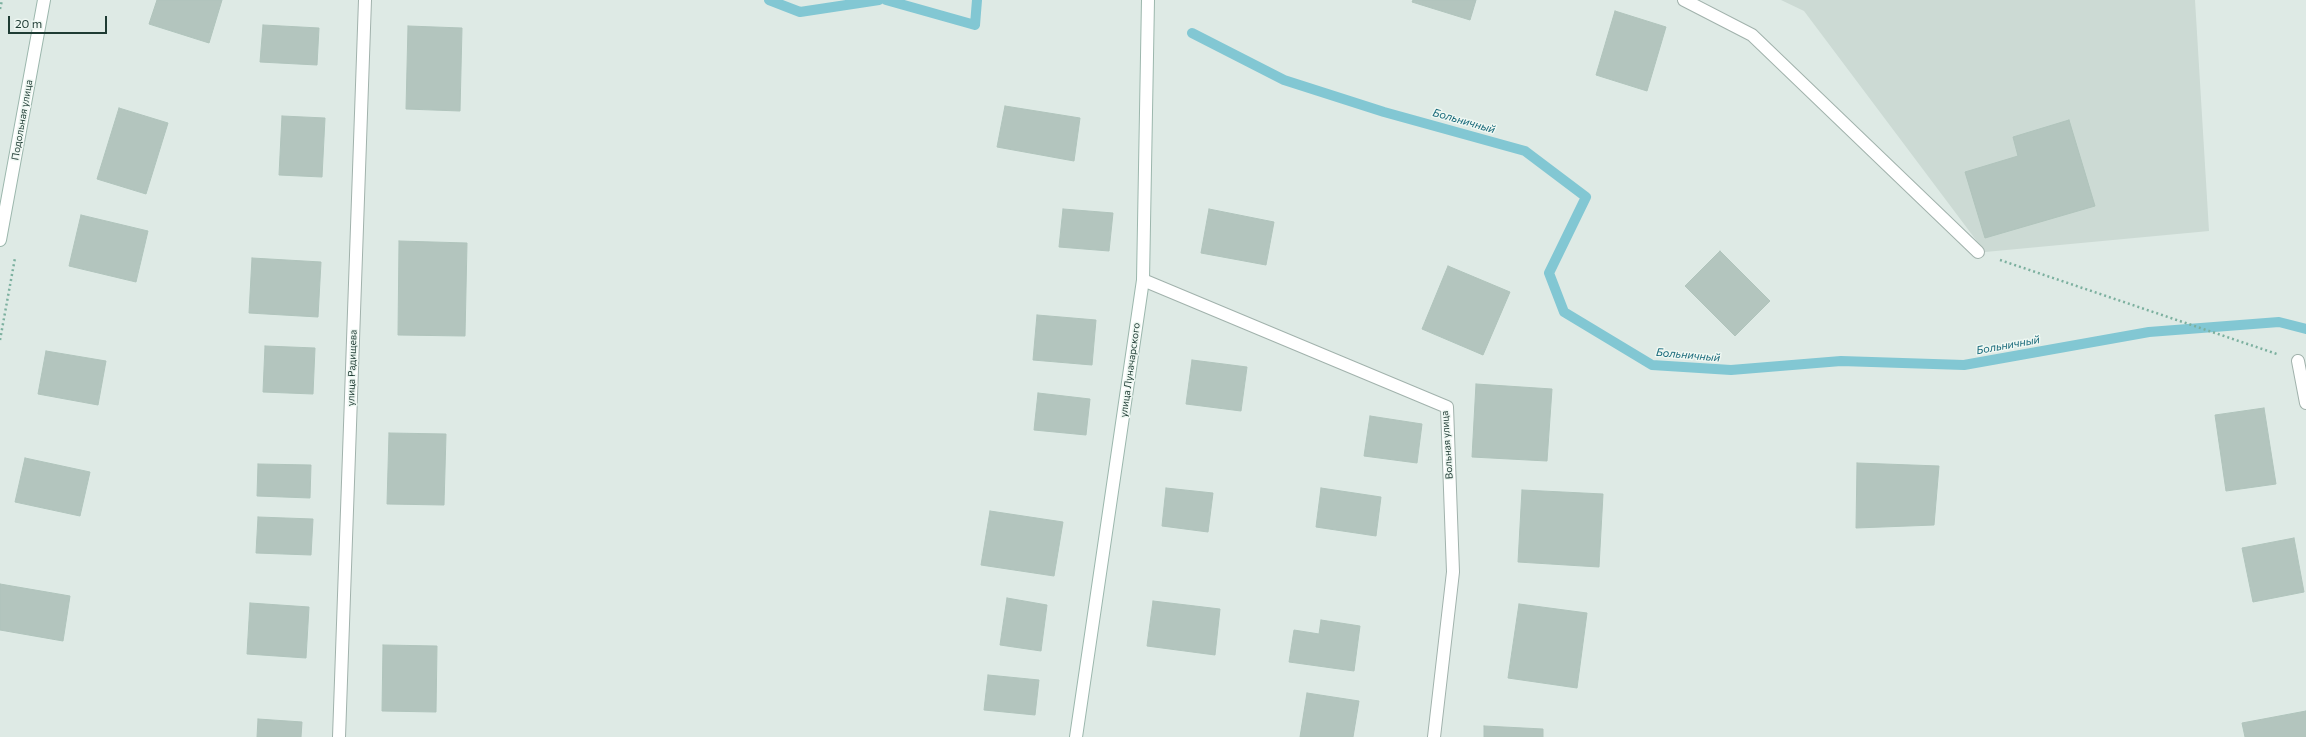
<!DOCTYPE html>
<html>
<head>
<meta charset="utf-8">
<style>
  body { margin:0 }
  #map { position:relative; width:2306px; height:737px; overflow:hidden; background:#deeae5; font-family:Commissioner,sans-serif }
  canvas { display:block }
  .scale { position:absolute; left:8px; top:16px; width:99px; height:18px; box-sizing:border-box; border:2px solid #1e3b33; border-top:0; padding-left:5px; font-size:12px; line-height:14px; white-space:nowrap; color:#1e3b33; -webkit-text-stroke:3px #eef7f2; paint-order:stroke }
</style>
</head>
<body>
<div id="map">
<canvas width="2306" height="737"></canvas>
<div class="scale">20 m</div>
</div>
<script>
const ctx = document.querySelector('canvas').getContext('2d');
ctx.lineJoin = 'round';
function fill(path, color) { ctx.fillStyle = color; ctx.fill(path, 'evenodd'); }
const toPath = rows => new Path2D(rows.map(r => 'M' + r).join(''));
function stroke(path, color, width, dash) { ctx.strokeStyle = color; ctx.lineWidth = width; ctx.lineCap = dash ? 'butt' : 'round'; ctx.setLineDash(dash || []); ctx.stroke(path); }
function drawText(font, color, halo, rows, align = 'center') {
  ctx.font = font + ' Commissioner,sans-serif'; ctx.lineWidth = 3; ctx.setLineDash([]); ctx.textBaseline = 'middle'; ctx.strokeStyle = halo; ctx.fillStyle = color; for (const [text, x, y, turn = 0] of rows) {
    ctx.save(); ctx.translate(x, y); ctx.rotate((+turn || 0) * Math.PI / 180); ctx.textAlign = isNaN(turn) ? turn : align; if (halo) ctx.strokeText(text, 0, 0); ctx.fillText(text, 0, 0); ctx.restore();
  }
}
fill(toPath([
  [1781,0,2195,0,2209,231,1985,252,1804,11]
]), '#ccdad4');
stroke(toPath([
  [769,0,800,12,879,0],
  [886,0,975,25,977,0],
  [1192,33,1284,80,1384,112,1525,151,1586,197,1549,273,1564,312,1652,365,1731,370,1841,361,1964,365,2149,332,2279,322,2306,329]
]), '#82c7d3', 10);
const building = toPath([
  [157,0,222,0,209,43,149,24,157,0],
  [1413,0,1476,0,1470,20,1412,2,1413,0],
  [1615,11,1666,27,1647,91,1596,75,1615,11],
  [263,25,319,28,317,65,260,62,263,25],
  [408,26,462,28,460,111,406,109,408,26],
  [1005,106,1080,118,1074,161,997,147,1005,106],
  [119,108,168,123,146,194,97,179,119,108],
  [282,116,325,118,322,177,279,175,282,116],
  [2069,120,2095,206,1985,238,1965,172,2018,156,2013,137,2069,120],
  [1063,209,1113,213,1109,251,1059,247,1063,209],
  [1209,209,1274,222,1266,265,1201,253,1209,209],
  [81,215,148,231,136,282,69,266,81,215],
  [399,241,467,243,465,336,398,335,399,241],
  [1720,251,1770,301,1735,336,1685,286,1720,251],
  [252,258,321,262,318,317,249,313,252,258],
  [1448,266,1510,292,1483,355,1422,329,1448,266],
  [1037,315,1096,320,1092,365,1033,360,1037,315],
  [265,346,315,348,313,394,263,392,265,346],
  [46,351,106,361,98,405,38,394,46,351],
  [1192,360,1247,367,1241,411,1186,404,1192,360],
  [1476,384,1552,389,1547,461,1472,457,1476,384],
  [1038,393,1090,399,1086,435,1034,430,1038,393],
  [2264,408,2276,484,2226,491,2215,415,2264,408],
  [1370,416,1422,424,1417,463,1364,456,1370,416],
  [389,433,446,434,444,505,387,504,389,433],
  [25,458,90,472,80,516,15,502,25,458],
  [1857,463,1939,466,1934,525,1856,528,1857,463],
  [258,464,311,465,310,498,257,496,258,464],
  [1166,488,1213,493,1208,532,1162,526,1166,488],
  [1321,488,1381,497,1376,536,1316,527,1321,488],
  [1522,490,1603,494,1599,567,1518,562,1522,490],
  [990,511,1063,522,1054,576,981,565,990,511],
  [258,517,313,519,311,555,256,553,258,517],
  [2294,538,2304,592,2253,602,2242,548,2294,538],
  [0,584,70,596,63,641,0,630,0,584],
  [1007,598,1047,605,1041,651,1000,645,1007,598],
  [1153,601,1220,609,1215,655,1147,646,1153,601],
  [250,603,309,607,306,658,247,654,250,603],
  [1519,604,1587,613,1577,688,1508,678,1519,604],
  [1321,620,1360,626,1354,671,1289,662,1294,630,1319,634,1321,620],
  [383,645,437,646,436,712,382,711,383,645],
  [988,675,1039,680,1035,715,984,710,988,675],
  [1307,693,1359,701,1353,737,1300,737,1307,693],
  [2306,711,2306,737,2245,737,2242,723,2306,711],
  [258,719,302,722,301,737,257,737,258,719],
  [1484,726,1543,729,1543,737,1484,737,1484,726]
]);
fill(building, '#b3c5be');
stroke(building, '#b0c4bc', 1);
const street = toPath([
  [1684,0,1752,35,1978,252],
  [1143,280,1447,407,1453,572,1434,737],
  [2298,361,2306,403],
  [339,737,365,0]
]);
const secondary = toPath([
  [0,240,44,0],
  [1076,737,1143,280,1148,0]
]);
stroke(street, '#a1b2ac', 14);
stroke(secondary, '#9cb7ad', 14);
stroke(toPath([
  [0,9,2,0],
  [2000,260,2277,354],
  [0,340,15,258]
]), '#7cb09f', 2.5, [2, 3]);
stroke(street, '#fff', 12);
stroke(secondary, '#fff', 12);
drawText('10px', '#1e3b33', '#eef7f2', [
  ["Подольная улица",22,120,-80],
  ["улица Радищева",352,368,-88],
  ["улица Луначарского",1130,370,-82],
  ["Вольная улица",1447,445,-94]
]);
drawText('italic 11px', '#166879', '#eef7f2', [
  ["Больничный",1464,121,16],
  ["Больничный",2008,345,-10],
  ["Больничный",1688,355,5]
]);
</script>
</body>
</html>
